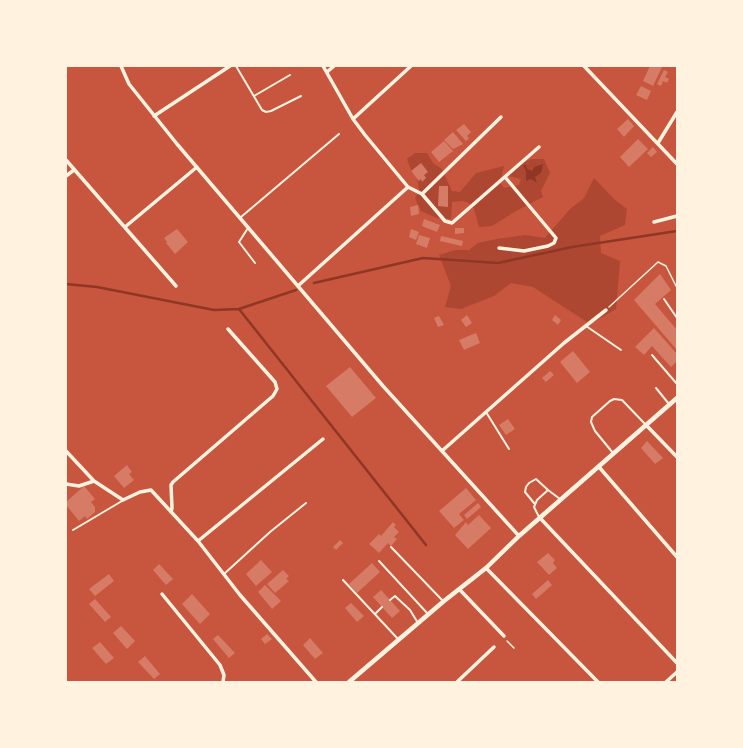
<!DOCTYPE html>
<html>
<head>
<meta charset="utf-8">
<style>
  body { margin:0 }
  #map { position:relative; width:743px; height:748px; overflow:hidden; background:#c8553d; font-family:"Source Serif 4",serif }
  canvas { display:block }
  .frame { position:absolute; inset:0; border:67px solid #fff3e0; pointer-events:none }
</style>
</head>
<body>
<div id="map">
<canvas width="743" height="748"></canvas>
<div class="frame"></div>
</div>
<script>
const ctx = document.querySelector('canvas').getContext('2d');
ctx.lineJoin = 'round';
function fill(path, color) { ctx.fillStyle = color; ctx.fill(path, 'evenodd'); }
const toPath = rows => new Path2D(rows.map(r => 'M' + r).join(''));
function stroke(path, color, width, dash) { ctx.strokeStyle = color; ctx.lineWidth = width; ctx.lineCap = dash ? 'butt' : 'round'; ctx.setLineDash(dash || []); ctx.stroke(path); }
fill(toPath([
  [415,153,427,153,433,163,442,169,452,191,460,192,476,173,504,166,500,183,504,188,519,185,521,179,509,176,510,170,531,159,544,159,550,173,541,191,543,197,516,211,492,226,479,227,474,209,471,204,463,201,452,202,451,219,437,218,421,211,415,198,419,192,417,175,412,173,407,159],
  [594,178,614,199,627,209,625,225,600,236,601,253,620,261,616,309,590,324,533,287,511,283,494,296,461,309,445,307,451,286,439,255,455,250,469,250,478,243,497,239,525,235,545,238,570,209,584,198]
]), '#ae4732');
fill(toPath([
  [543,164,541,173,535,177,537,183,531,179,526,181,526,172,523,165,526,165,527,169,532,171,534,167]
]), '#8f3625');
stroke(toPath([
  [314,283,423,258,498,263,572,247,677,231],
  [66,284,97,287,214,310,239,309,296,290],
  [239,309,426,545]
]), '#8f3625', 2.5);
fill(toPath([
  [650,66,662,67,653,86,643,81],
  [664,70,668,72,665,77,669,79,667,83,663,81,661,86,657,84],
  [641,86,651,91,647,100,636,95],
  [628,119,634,126,624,137,617,129],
  [464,124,471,132,467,136,469,138,466,141,456,130],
  [453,132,463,144,453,149,444,140],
  [638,139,648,149,629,167,620,157],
  [444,141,453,151,439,162,431,152],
  [653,147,657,152,651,157,647,153],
  [421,163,428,172,424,175,426,178,422,182,421,179,419,181,411,171],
  [439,186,448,186,448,207,438,206],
  [418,205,419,214,411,216,410,207],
  [424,219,440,225,437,232,422,226],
  [455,228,464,228,464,233,455,234],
  [177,229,188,242,175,254,166,243,167,242,164,238],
  [411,229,419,232,416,240,409,237],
  [419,235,430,238,427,248,416,244],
  [441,236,463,241,462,246,440,241],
  [660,274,671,290,655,304,677,330,677,350,634,300],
  [467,315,472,323,466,327,461,320],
  [555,315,561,320,558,325,552,320],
  [439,316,444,325,438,327,434,318],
  [654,328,677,354,677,361,671,367,652,346,644,355,635,347],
  [476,333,480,343,464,350,459,340],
  [573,351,590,372,577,383,560,362],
  [350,367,376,398,352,417,326,386],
  [550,371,554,375,546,382,542,378],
  [508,419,515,429,506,435,499,425],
  [647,441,663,458,655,464,641,448],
  [127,465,132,472,129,474,134,480,124,488,114,476],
  [84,486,95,499,91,502,95,507,95,512,87,519,85,516,79,521,66,505,66,502],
  [466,488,476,500,459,514,464,520,454,528,439,511],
  [478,503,481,507,467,519,464,515],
  [479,515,491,528,468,549,455,535,466,522,468,525],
  [393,522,396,525,394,527,399,532,394,537,397,539,391,546,388,543,379,553,369,544,379,534,381,536],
  [340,540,343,543,336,550,333,547],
  [548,553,555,560,553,563,557,568,549,575,537,562],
  [261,560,272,572,256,586,246,574],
  [372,563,380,572,357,593,349,584],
  [159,564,173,579,166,585,153,570],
  [283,570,289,576,286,579,289,581,275,593,267,584],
  [109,574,114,581,95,596,89,589],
  [548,580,552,585,536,599,532,594],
  [265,585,281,601,272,609,258,592],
  [381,590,400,611,392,618,373,597],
  [192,594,210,614,200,624,182,604],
  [95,599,111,617,105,622,89,604],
  [351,603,364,616,357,622,345,608],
  [121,626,135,641,127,649,113,633],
  [267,634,272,639,265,644,261,639],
  [218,635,235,653,229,658,213,639],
  [310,638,323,653,315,659,303,645],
  [100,642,114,658,106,664,92,648],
  [145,656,160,674,154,679,138,662]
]), '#d67c66');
stroke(toPath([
  [609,307,658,262,666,266,677,288],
  [507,641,514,648]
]), '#fff3e0', 1.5);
stroke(toPath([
  [236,66,262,110,266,112,271,111,301,96],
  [254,96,290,75],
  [241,217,339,134],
  [248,228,239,242,255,263],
  [664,299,677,318],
  [586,326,621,350],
  [652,355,677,384],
  [656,388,669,404],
  [486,412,509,449],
  [613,453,595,431,591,422,592,417,610,401,614,399,622,400,646,425],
  [534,503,525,492,526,487,529,483,536,479,548,490],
  [539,517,534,507,537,500,548,490,560,499],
  [73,530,122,501],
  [391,547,443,601],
  [379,561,428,614],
  [224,574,270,532,306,503],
  [343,580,398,639],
  [390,600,395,596,410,610,418,623],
  [375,614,382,607]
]), '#fff3e0', 2);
stroke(toPath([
  [121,66,129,84,177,144,383,386,519,536],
  [323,66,353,119,365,135,408,187,422,194,501,117],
  [584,66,677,164],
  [327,72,334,66],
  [154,116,230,66],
  [353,119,411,66],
  [658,143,677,112],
  [66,160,176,286],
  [66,176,74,170],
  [422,194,445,221,452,223,539,147],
  [654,222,677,216],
  [125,227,197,167],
  [499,248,524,251,548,246,554,243,556,238,505,177],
  [299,285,408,187],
  [647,426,677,457],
  [443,450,564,343,606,310],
  [66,451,94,481,123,500,140,492,151,490,198,541,240,595,316,682],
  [599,467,677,557],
  [66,484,79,486,94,481],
  [171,512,172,508,171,485,173,482,273,396,277,389,275,382,228,329],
  [540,518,677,663],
  [198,541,323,439],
  [486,568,598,682],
  [460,590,504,636],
  [162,594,220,665,224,675,223,682],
  [457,682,494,647],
  [666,682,677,672]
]), '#fff3e0', 3.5);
stroke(toPath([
  [349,682,444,601,486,568,519,536,677,398]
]), '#fff3e0', 4.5);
</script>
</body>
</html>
